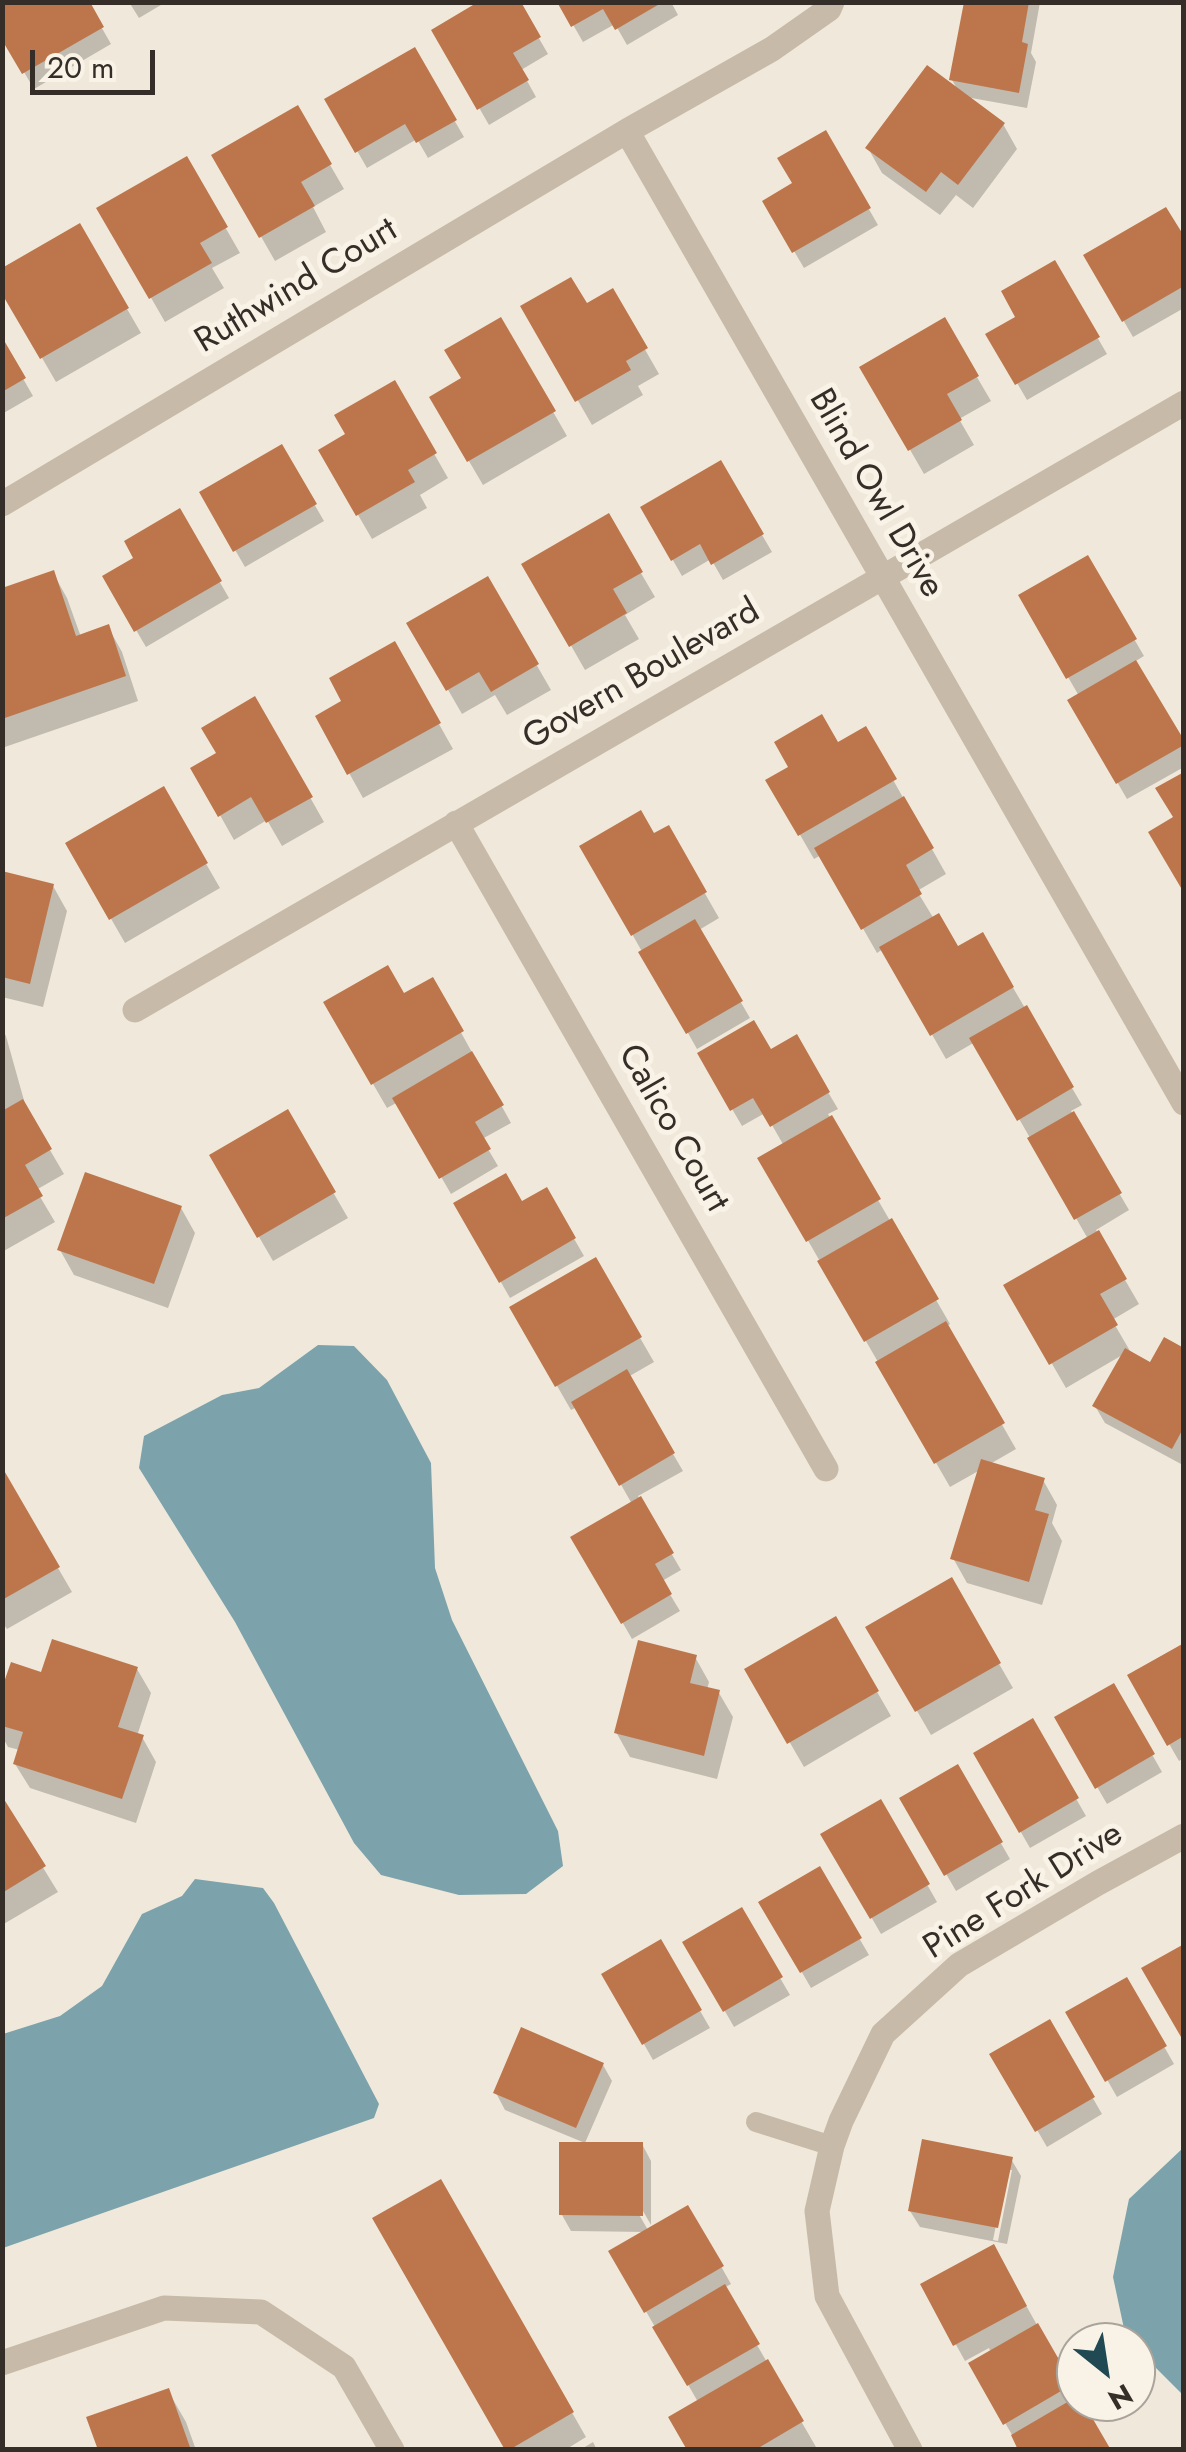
<!DOCTYPE html>
<html>
<head>
<meta charset="utf-8">
<style>
  body { margin:0 }
  #map { position:relative; width:1186px; height:2452px; overflow:hidden; background:#f0e9db; font-family:Jost,sans-serif }
  canvas { display:block }
  .frame { position:absolute; inset:0; border:5px solid #342d28; pointer-events:none }
  .north { position:absolute; left:1056px; top:2322px; width:100px; height:100px; box-sizing:border-box; background:#f8f2e7; border:2px solid #aaa39b; border-radius:50%; rotate:150deg; font-size:28px; font-weight:700; line-height:40px; text-align:center; color:#342d28 }
  .north::after { content:''; display:block; margin:auto; width:35px; height:45px; background:#204953; clip-path:polygon(50% 0,100% 100%,50% 72%,0 100%) }
  .scale { position:absolute; left:30px; top:50px; width:125px; height:45px; box-sizing:border-box; border:5px solid #342d28; border-top:0; padding-left:12px; font-size:30px; line-height:35px; white-space:nowrap; color:#342d28; -webkit-text-stroke:8px #f8f2e7; paint-order:stroke }
</style>
</head>
<body>
<div id="map">
<canvas width="1186" height="2452"></canvas>
<div class="frame"></div>
<div class="north">N</div>
<div class="scale">20 m</div>
</div>
<script>
const ctx = document.querySelector('canvas').getContext('2d');
ctx.lineJoin = 'round';
function fill(path, color) { ctx.fillStyle = color; ctx.fill(path, 'evenodd'); }
const toPath = rows => new Path2D(rows.map(r => 'M' + r).join(''));
function stroke(path, color, width, dash) { ctx.strokeStyle = color; ctx.lineWidth = width; ctx.lineCap = dash ? 'butt' : 'round'; ctx.setLineDash(dash || []); ctx.stroke(path); }
function drawText(font, color, halo, rows, align = 'center') {
  ctx.font = font + ' Jost,sans-serif'; ctx.lineWidth = 10; ctx.setLineDash([]); ctx.textBaseline = 'middle'; ctx.strokeStyle = halo; ctx.fillStyle = color; for (const [text, x, y, turn = 0] of rows) {
    ctx.save(); ctx.translate(x, y); ctx.rotate((+turn || 0) * Math.PI / 180); ctx.textAlign = isNaN(turn) ? turn : align; if (halo) ctx.strokeText(text, 0, 0); ctx.fillText(text, 0, 0); ctx.restore();
  }
}
fill(toPath([
  [318,1345,354,1346,387,1380,431,1463,435,1568,452,1620,558,1831,563,1866,526,1894,459,1895,381,1875,354,1843,235,1622,139,1468,144,1436,222,1395,259,1388],
  [195,1879,263,1888,274,1903,379,2104,374,2118,3,2248,3,2034,60,2016,102,1986,142,1914,182,1896],
  [1183,2148,1183,2395,1136,2348,1136,2342,1130,2342,1126,2338,1113,2277,1129,2199]
]), '#7ca3ab');
fill(toPath([
  [87,2,111,44,34,89,2,35],
  [129,2,166,2,139,18],
  [518,2,548,54,521,70,536,97,489,125,435,31],
  [560,2,671,2,678,15,627,45,615,24,583,42],
  [967,2,1040,2,1031,53,1036,62,1027,108,966,97,1003,124,1017,149,973,208,956,195,940,215,882,173,868,148,959,92,952,80],
  [414,51,464,137,428,158,417,139,367,168,328,100],
  [297,108,344,189,313,207,326,232,275,261,215,156],
  [825,133,878,225,804,268,765,202,795,184],
  [186,159,240,253,212,268,224,288,165,322,100,209],
  [79,226,141,333,56,382,2,289],
  [1184,241,1184,308,1133,337,1086,256],
  [1054,263,1107,354,1027,400,989,335,1019,318],
  [612,292,659,374,638,386,643,395,592,425,524,307,586,307],
  [500,320,567,436,483,485,432,398,464,379],
  [944,321,991,401,959,419,974,445,924,474,863,368],
  [2,342,33,396,2,414],
  [394,384,448,478,420,495,427,508,372,539,321,451,348,435],
  [281,447,324,521,245,567,202,493],
  [720,463,772,552,723,580,711,559,682,576,643,508],
  [179,512,229,598,146,647,105,577,137,559],
  [608,517,655,597,625,615,639,639,585,670,525,565],
  [1087,558,1144,656,1134,662,1184,745,1184,767,1127,799,1070,701,1079,696,1021,596],
  [53,573,67,598,81,637,108,627,122,652,138,701,2,748,2,591],
  [487,579,551,690,507,715,495,695,462,714,410,624],
  [394,644,453,749,363,798,318,717,344,702],
  [255,700,324,822,282,846,267,820,234,840,194,769,220,754],
  [865,730,946,874,917,891,934,919,957,950,982,935,1082,1105,1071,1111,1129,1210,1096,1230,1139,1304,1112,1320,1130,1351,1151,1365,1184,1351,1184,1460,1181,1464,1105,1423,1095,1406,1124,1354,1066,1388,1007,1286,1088,1239,975,1042,946,1059,883,949,877,953,821,855,814,859,769,781],
  [163,789,220,888,125,943,68,844],
  [668,829,719,918,699,930,750,1018,697,1049,583,847,653,837],
  [2,874,53,886,67,911,43,1007,2,997],
  [432,980,511,1123,482,1139,498,1166,451,1194,398,1102,387,1108,326,1003,403,997],
  [2,1029,6,1036,25,1104,23,1104,64,1174,36,1190,55,1222,2,1252,2,1114,8,1109,2,1110],
  [796,1038,838,1109,828,1114,950,1324,946,1327,1016,1449,990,1464,1043,1480,1057,1505,1052,1523,1062,1541,1042,1605,967,1583,953,1558,980,1470,950,1487,761,1159,784,1146,772,1125,765,1113,742,1126,700,1054,770,1053],
  [287,1113,348,1218,273,1261,212,1156],
  [546,1190,584,1256,510,1298,456,1204,521,1205],
  [181,1208,195,1233,168,1308,74,1275,60,1250],
  [595,1260,654,1362,628,1377,683,1471,638,1496,681,1570,662,1581,680,1611,632,1639,574,1538,632,1504,577,1407,571,1410,512,1308],
  [2,1472,72,1592,7,1629,2,1622],
  [951,1581,1013,1688,931,1735,869,1628],
  [835,1619,891,1716,804,1767,748,1670],
  [1184,1646,1184,1758,1179,1761,1130,1676],
  [695,1657,709,1682,707,1690,719,1693,733,1717,717,1779,630,1757,616,1732],
  [137,1669,151,1693,137,1736,142,1737,156,1762,136,1823,30,1788,15,1764,20,1750,8,1747,2,1736,2,1696,43,1675],
  [1113,1686,1162,1772,1107,1804,1057,1718],
  [1032,1722,1086,1816,1030,1848,976,1754],
  [957,1767,1010,1859,956,1891,903,1799],
  [2,1801,58,1892,2,1925],
  [880,1802,937,1902,881,1934,824,1835],
  [819,1870,869,1955,811,1988,762,1903],
  [741,1911,790,1995,734,2027,686,1943],
  [660,1942,710,2028,653,2060,604,1974],
  [1126,1980,1174,2064,1117,2097,1069,2013],
  [1049,2022,1102,2114,1047,2147,993,2054],
  [603,2065,612,2081,585,2143,505,2110,496,2093],
  [642,2144,651,2161,651,2225,639,2204,634,2206,648,2230,688,2208,731,2284,724,2288,816,2447,811,2450,689,2450,698,2402,612,2252,647,2232,571,2231,562,2215],
  [1011,2159,1021,2176,1007,2244,920,2227,910,2211],
  [1007,2170,1012,2170,998,2241,993,2240],
  [440,2182,586,2437,565,2450,508,2450],
  [993,2247,1076,2394,1076,2402,1080,2402,1015,2440,971,2364,991,2353,989,2348,965,2361,923,2285],
  [168,2391,186,2422,196,2450,100,2450],
  [593,2442,597,2450,580,2450]
]), '#0003');
fill(toPath([
  [4,2,90,2,104,27,22,74,2,40,2,4],
  [478,2,521,2,541,37,513,53,529,80,477,110,431,30],
  [557,2,663,2,615,30,603,9,571,27],
  [964,2,1029,2,1022,42,1028,44,1019,93,949,80],
  [415,47,457,120,416,143,405,124,355,153,324,99],
  [927,65,1005,123,958,185,941,172,926,192,865,148],
  [298,105,332,164,301,182,315,206,259,238,211,155],
  [826,130,871,208,792,253,762,201,792,183,777,158],
  [187,156,228,227,200,243,212,263,149,299,96,208],
  [1166,207,1184,236,1184,286,1122,322,1083,255],
  [80,223,129,308,40,359,2,294,2,268],
  [1055,260,1100,337,1015,385,985,334,1015,317,1001,291],
  [571,277,587,303,613,288,648,348,626,361,631,370,575,402,520,306],
  [501,317,556,411,467,462,429,397,461,378,444,350],
  [945,317,979,376,947,394,962,420,908,451,859,367],
  [2,337,26,378,2,392],
  [395,380,437,453,408,470,415,482,356,516,318,450,345,434,334,415],
  [282,444,317,504,233,552,199,492],
  [721,460,764,534,711,565,700,544,671,561,640,507],
  [180,508,222,581,134,632,102,576,133,558,124,541],
  [609,513,643,572,613,589,627,613,569,647,521,564],
  [1088,555,1137,639,1066,679,1018,595],
  [54,570,76,636,109,624,126,676,2,719,2,588],
  [488,576,539,664,491,692,479,672,446,691,406,623],
  [395,641,441,723,347,775,315,716,341,701,329,678],
  [1136,660,1184,740,1184,745,1116,784,1067,700],
  [255,696,313,797,266,823,251,797,218,817,190,768,216,753,201,728],
  [822,714,838,742,866,726,897,779,798,836,765,780,788,767,774,742],
  [1184,772,1184,893,1148,832,1173,817,1155,788],
  [164,786,208,863,109,920,65,843],
  [904,796,934,848,906,865,922,894,861,930,814,848],
  [641,810,654,833,669,825,707,892,631,936,579,846],
  [2,871,54,884,30,984,2,977],
  [939,913,958,946,983,932,1014,987,930,1036,879,947],
  [695,919,743,1001,686,1034,638,952],
  [388,965,404,993,433,977,464,1031,371,1085,323,1002],
  [1027,1005,1074,1087,1017,1121,969,1038],
  [754,1020,771,1049,797,1034,830,1092,770,1127,753,1098,730,1111,697,1053],
  [472,1051,504,1105,475,1122,491,1149,439,1179,392,1098],
  [23,1099,52,1149,25,1165,43,1196,2,1219,2,1111],
  [288,1109,336,1192,257,1238,209,1155],
  [1074,1111,1122,1193,1074,1220,1027,1138],
  [832,1115,881,1199,806,1242,757,1158],
  [85,1172,182,1206,154,1284,57,1250],
  [506,1173,522,1201,547,1187,576,1238,499,1283,453,1203],
  [892,1218,939,1299,864,1342,817,1261],
  [1099,1230,1127,1279,1100,1294,1118,1325,1049,1365,1003,1285],
  [596,1257,642,1337,555,1387,509,1307],
  [946,1321,1005,1423,934,1464,875,1362],
  [1164,1337,1184,1348,1184,1427,1172,1449,1092,1406,1125,1348,1150,1362],
  [627,1369,675,1453,619,1486,571,1402],
  [981,1459,1045,1478,1035,1510,1049,1514,1029,1582,950,1559],
  [2,1467,60,1567,2,1600],
  [641,1496,674,1553,655,1564,672,1594,621,1624,570,1537],
  [952,1577,1001,1663,915,1712,865,1627],
  [836,1616,879,1691,787,1744,744,1669],
  [52,1639,138,1667,118,1727,144,1735,122,1799,13,1764,23,1732,2,1726,2,1688,11,1662,41,1672],
  [638,1640,697,1655,690,1683,720,1690,704,1756,614,1733],
  [1184,1643,1184,1736,1167,1746,1127,1675],
  [1114,1683,1155,1754,1095,1789,1054,1717],
  [1033,1718,1079,1798,1019,1833,973,1753],
  [958,1764,1003,1842,944,1876,899,1798],
  [2,1796,46,1866,2,1893],
  [881,1799,930,1884,870,1919,820,1834],
  [820,1866,862,1938,800,1973,758,1902],
  [742,1907,783,1977,723,2012,682,1942],
  [661,1939,702,2010,642,2045,601,1974],
  [1184,1944,1184,2035,1181,2037,1141,1968],
  [1127,1977,1167,2046,1105,2082,1065,2012],
  [1050,2019,1095,2097,1035,2132,989,2054],
  [521,2027,604,2063,576,2128,493,2093],
  [922,2139,1013,2157,998,2228,908,2211],
  [559,2142,643,2142,643,2216,559,2215],
  [441,2179,574,2412,509,2450,505,2450,372,2218],
  [688,2205,724,2266,644,2313,608,2251],
  [994,2244,1027,2306,953,2346,920,2284],
  [725,2284,760,2344,687,2386,652,2327],
  [1038,2323,1073,2384,1003,2425,968,2363],
  [768,2359,804,2421,755,2450,687,2450,668,2417],
  [169,2388,191,2450,98,2450,86,2417],
  [1076,2397,1076,2402,1083,2402,1111,2450,1018,2450,1011,2435]
]), '#bd764c');
stroke(toPath([
  [756,2122,832,2146]
]), '#c7baa8', 20);
stroke(toPath([
  [627,131,1184,1103],
  [2,504,627,131,772,49,829,9,832,2],
  [456,823,826,1469],
  [135,1010,1184,403],
  [2,2363,164,2308,261,2312,344,2367,392,2450],
  [910,2450,827,2296,817,2211,832,2146,841,2121,883,2034,959,1965,1098,1883,1184,1836]
]), '#c7baa8', 25);
drawText('35px', '#342d28', '#f8f2e7', [
  ["Ruthwind Court",297,287,-31],
  ["Blind Owl Drive",875,494,60],
  ["Govern Boulevard",642,676,-30],
  ["Calico Court",672,1129,60],
  ["Pine Fork Drive",1024,1892,-32]
]);
</script>
</body>
</html>
